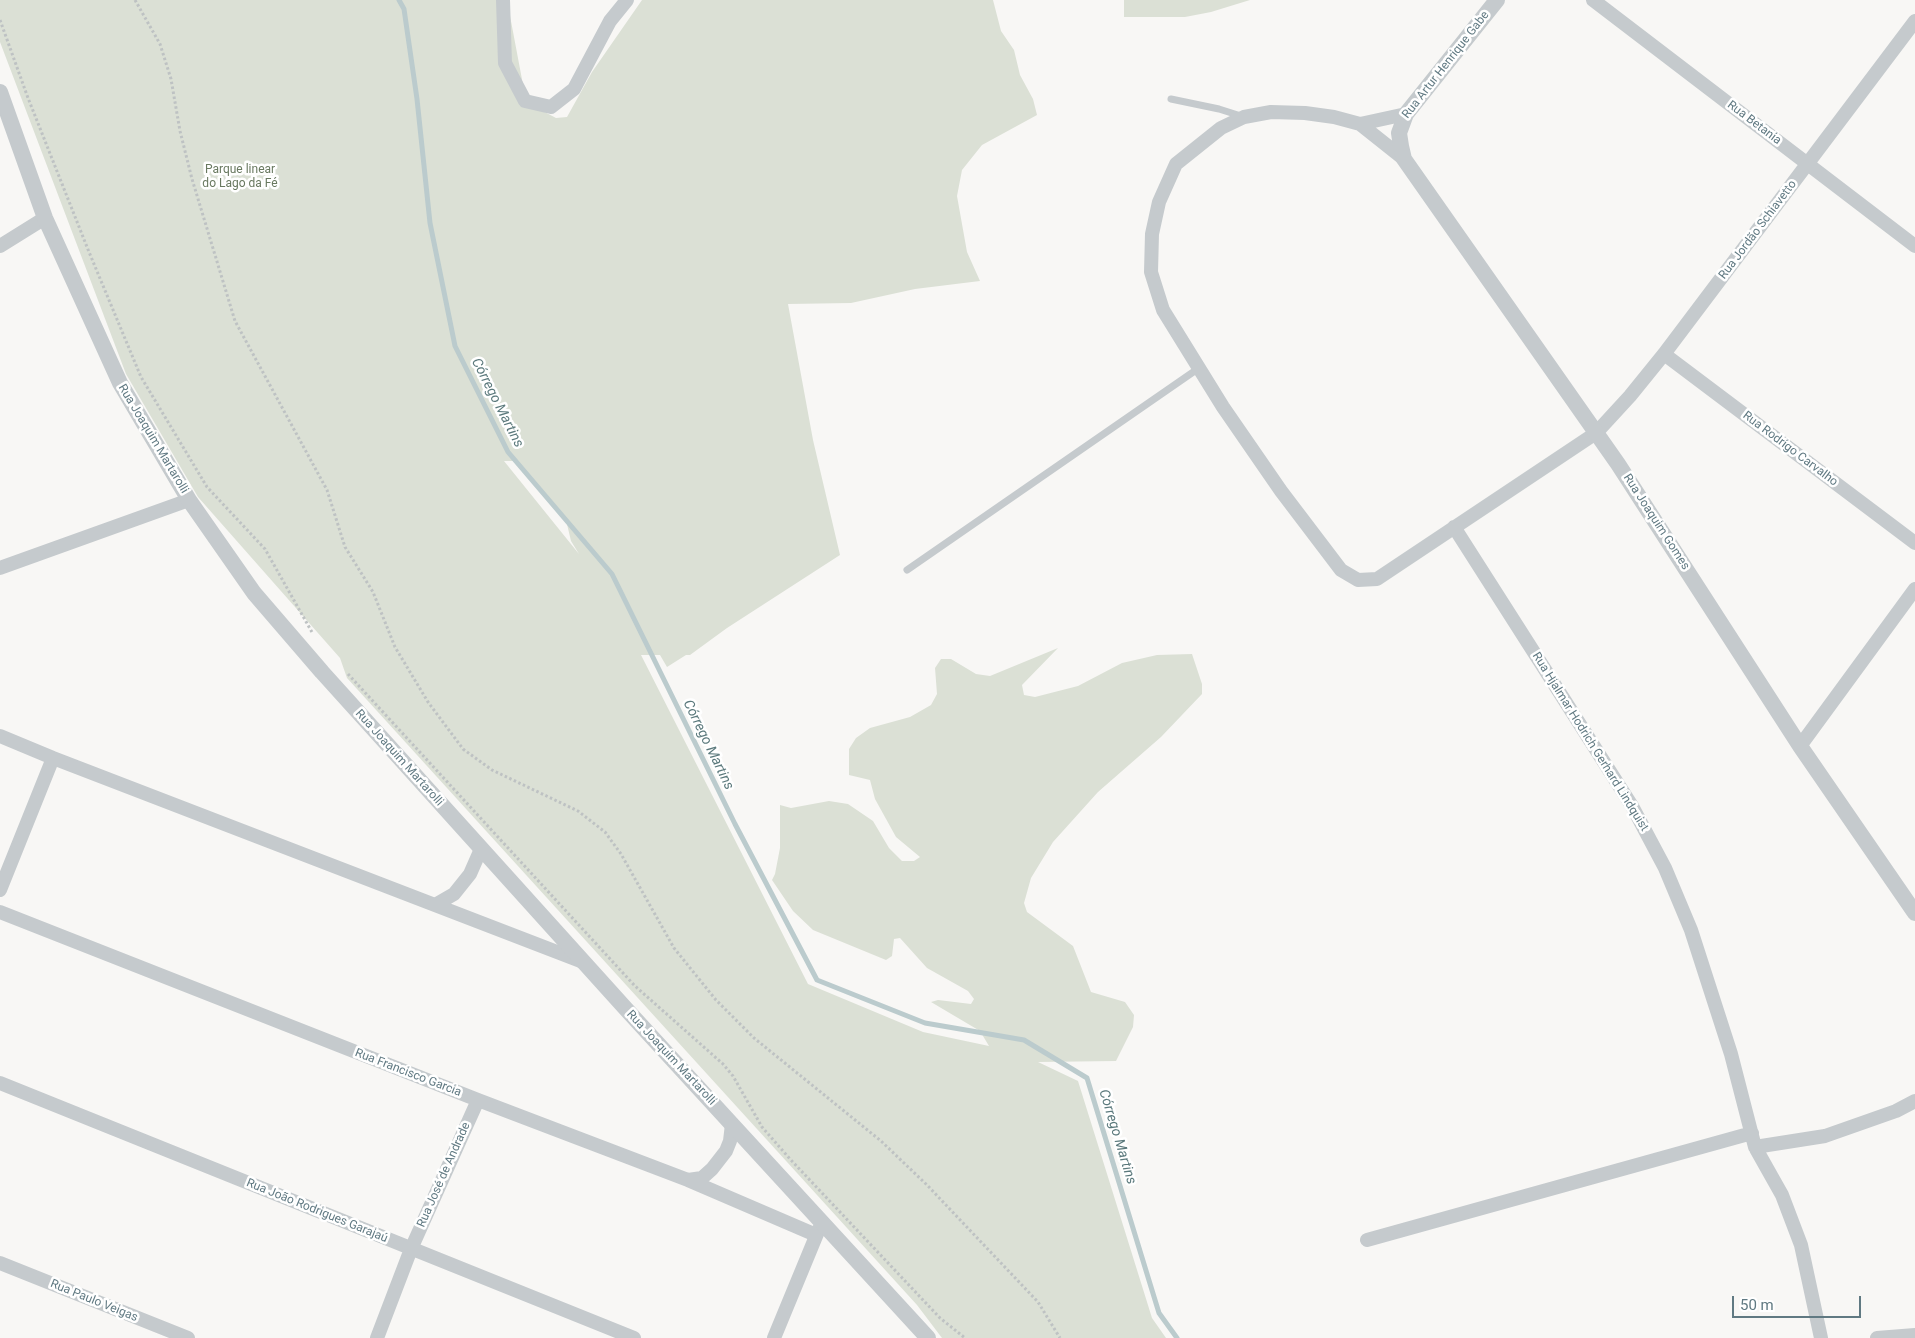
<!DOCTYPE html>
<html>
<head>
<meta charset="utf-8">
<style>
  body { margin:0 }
  #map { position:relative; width:1915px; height:1338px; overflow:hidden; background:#f8f7f5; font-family:Roboto,sans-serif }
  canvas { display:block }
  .scale { position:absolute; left:1732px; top:1296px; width:129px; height:22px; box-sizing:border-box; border:2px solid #607982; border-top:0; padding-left:6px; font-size:15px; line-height:18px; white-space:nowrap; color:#607982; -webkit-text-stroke:4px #fff; paint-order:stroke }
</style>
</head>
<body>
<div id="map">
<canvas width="1915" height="1338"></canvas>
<div class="scale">50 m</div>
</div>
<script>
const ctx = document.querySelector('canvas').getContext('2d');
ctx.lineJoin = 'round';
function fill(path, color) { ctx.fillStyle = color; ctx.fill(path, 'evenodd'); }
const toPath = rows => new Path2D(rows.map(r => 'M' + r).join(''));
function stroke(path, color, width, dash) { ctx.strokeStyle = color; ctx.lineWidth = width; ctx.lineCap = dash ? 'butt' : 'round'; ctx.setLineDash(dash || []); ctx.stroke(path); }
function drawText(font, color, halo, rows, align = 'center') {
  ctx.font = font + ' Roboto,sans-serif'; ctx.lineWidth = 5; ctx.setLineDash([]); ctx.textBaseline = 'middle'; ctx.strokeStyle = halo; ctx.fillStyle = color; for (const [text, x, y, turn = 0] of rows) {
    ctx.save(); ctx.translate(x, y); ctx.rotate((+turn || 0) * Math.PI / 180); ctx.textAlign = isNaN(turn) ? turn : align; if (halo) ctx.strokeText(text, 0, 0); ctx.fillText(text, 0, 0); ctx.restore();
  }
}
fill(toPath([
  [0,0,507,0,524,90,539,109,556,118,567,117,592,72,642,0,993,0,1001,31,1014,50,1020,75,1033,99,1037,115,982,145,962,170,957,196,967,252,980,281,915,289,851,303,788,304,813,440,840,555,727,628,690,655,686,655,667,667,660,655,641,655,808,984,923,1032,989,1046,980,1031,931,1002,938,1000,971,1004,974,999,968,991,927,968,900,938,894,939,892,956,886,960,813,930,793,911,772,880,775,874,780,848,780,805,791,808,829,801,848,804,873,821,889,848,902,861,914,861,920,857,896,837,875,799,870,780,849,775,849,749,856,738,870,728,910,717,931,705,937,694,935,668,941,659,951,659,976,674,990,676,1058,648,1022,685,1024,695,1035,697,1078,686,1122,663,1157,655,1192,654,1202,684,1202,694,1161,737,1098,792,1053,842,1031,878,1024,903,1027,912,1073,946,1091,992,1125,1002,1134,1015,1133,1027,1116,1061,1038,1062,1078,1081,1152,1318,1166,1338,942,1338,917,1305,347,678,340,658,198,497,126,374,0,42],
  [504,461,516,461,566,520,571,541,579,554],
  [1124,0,1250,0,1211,12,1185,17,1124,17]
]), '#dbe0d5');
stroke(toPath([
  [399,0,404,9,417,99,430,223,455,346,508,452,612,574,735,824,817,980,925,1023,1024,1040,1087,1078,1159,1313,1177,1338]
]), '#bbcbcd', 5);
stroke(toPath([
  [135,0,160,44,171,79,180,131,192,179,235,321,327,490,345,547,373,592,395,647,428,702,463,749,492,770,578,811,605,832,621,854,674,948,716,1000,754,1038,881,1141,927,1185,1038,1302,1060,1338],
  [0,20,28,98,89,252,141,377,207,487,265,549,313,634],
  [348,674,635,986,723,1064,733,1076,762,1127,790,1159,940,1318,965,1338]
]), '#bec2c3', 3, [2.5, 2.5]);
stroke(toPath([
  [1171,99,1219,109,1241,116],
  [907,570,1199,368]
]), '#c5cacd', 7);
stroke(toPath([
  [503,0,505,63,525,101,551,107,574,89,610,21,627,0],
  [1593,0,1915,246],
  [1360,124,1406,114],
  [1404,159,1360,124,1334,117,1305,113,1271,112,1244,117,1221,128,1176,164,1159,202,1152,234,1151,272,1163,310,1223,407,1281,491,1341,570,1358,580,1377,579,1596,433,1630,396,1664,354,1915,21],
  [0,246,45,218],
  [1664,354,1915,543],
  [1454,527,1632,806,1665,868,1691,930,1731,1054,1755,1147,1782,1195,1801,1245,1821,1338],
  [0,568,189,500],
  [0,736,53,758,583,962],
  [1800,746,1915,589],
  [0,890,53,758],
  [435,905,454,894,470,874,481,849],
  [0,912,478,1100,688,1180,816,1235],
  [0,1083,634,1338],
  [1755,1147,1825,1136,1896,1111,1915,1101],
  [688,1180,702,1178,712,1169,726,1151,730,1141,732,1124],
  [1367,1240,1752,1133],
  [0,1263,188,1338],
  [377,1338,411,1249,478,1100],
  [774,1338,819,1229],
  [1877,1338,1915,1335]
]), '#c5cacd', 14);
stroke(toPath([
  [1497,0,1406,114,1399,133,1401,146,1404,159,1618,464,1800,746,1915,913],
  [0,92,45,218,120,383,189,500,254,593,322,672,626,1009,928,1338]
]), '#c5cacd', 16);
drawText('12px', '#607982', '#fff', [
  ["Rua Artur Henrique Gabe",1446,65,-52],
  ["Rua Betania",1754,123,37],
  ["Rua Jordão Schiavetto",1758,230,-53],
  ["Rua Joaquim Martarolli",153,439,59],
  ["Rua Rodrigo Carvalho",1790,449,37],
  ["Rua Joaquim Gomes",1656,522,57],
  ["Rua Hjalmar Hodrich Gerhard Lindquist",1590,742,58],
  ["Rua Joaquim Martarolli",399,758,48],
  ["Rua Joaquim Martarolli",671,1058,47],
  ["Rua Francisco Garcia",408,1073,21],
  ["Rua José de Andrade",444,1175,-66],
  ["Rua João Rodrigues Garajaú",317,1211,22],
  ["Rua Paulo Veigas",94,1301,22]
]);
drawText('12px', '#697960', '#fff', [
  ["Parque linear",240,170],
  ["do Lago da Fé",240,184]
]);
drawText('italic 14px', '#5b797c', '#fff', [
  ["Córrego Martins",497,403,63],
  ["Córrego Martins",708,745,64],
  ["Córrego Martins",1117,1137,73]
]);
</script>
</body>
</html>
